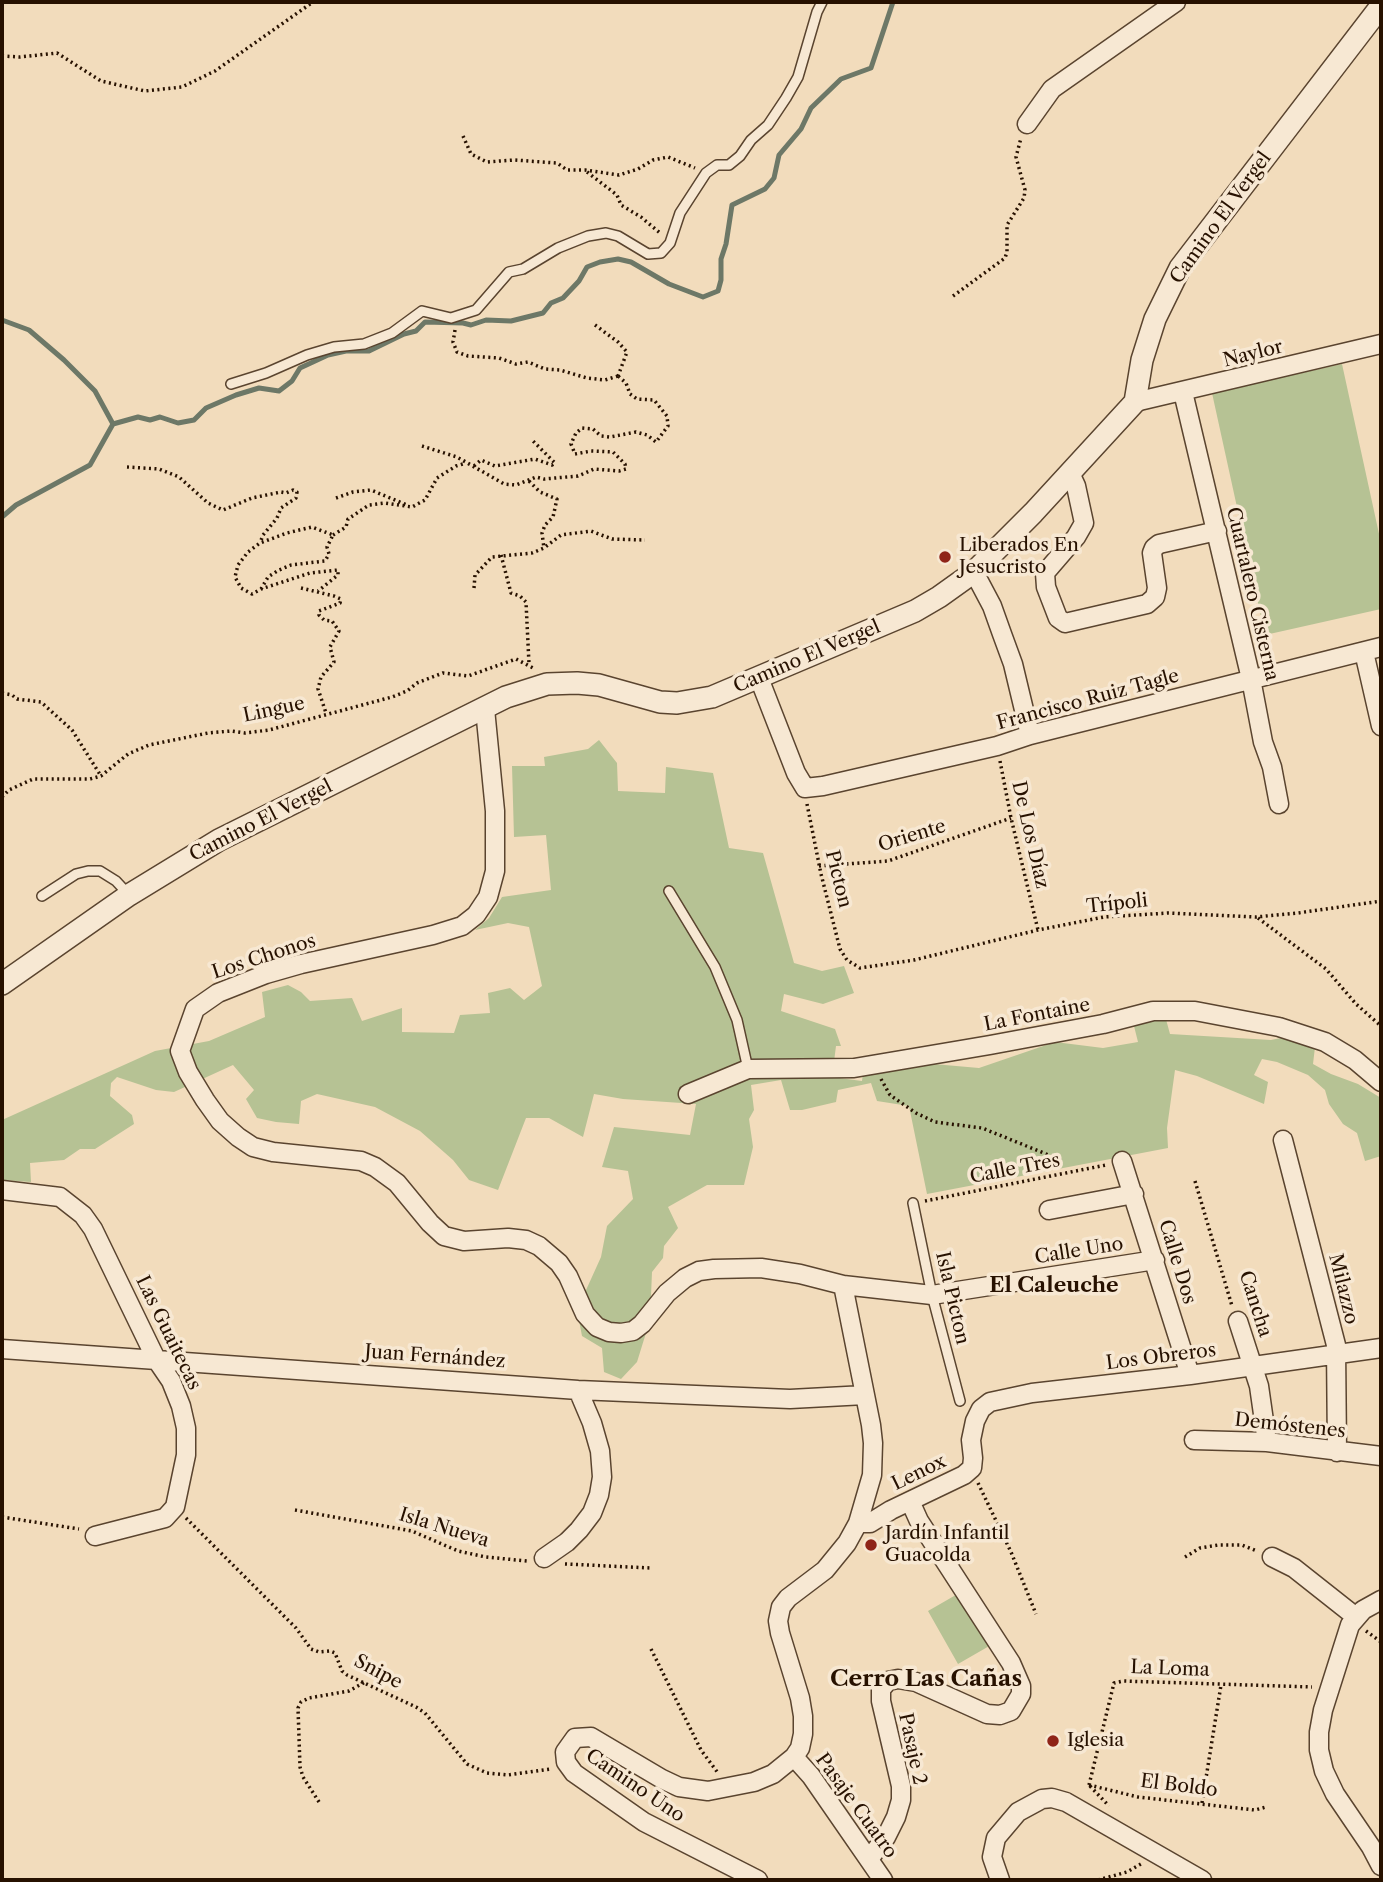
<!DOCTYPE html>
<html>
<head>
<meta charset="utf-8">
<style>
  body { margin:0 }
  #map { position:relative; width:1383px; height:1882px; overflow:hidden; background:#f2dcbc; font-family:"Libre Caslon Text",serif }
  canvas { display:block }
  .frame { position:absolute; inset:0; border:4px solid #271100; pointer-events:none }
</style>
</head>
<body>
<div id="map">
<canvas width="1383" height="1882"></canvas>
<div class="frame"></div>
</div>
<script>
const ctx = document.querySelector('canvas').getContext('2d');
ctx.lineJoin = 'round';
function fill(path, color) { ctx.fillStyle = color; ctx.fill(path, 'evenodd'); }
const toPath = rows => new Path2D(rows.map(r => 'M' + r).join(''));
function stroke(path, color, width, dash) { ctx.strokeStyle = color; ctx.lineWidth = width; ctx.lineCap = dash ? 'butt' : 'round'; ctx.setLineDash(dash || []); ctx.stroke(path); }
function drawText(font, color, halo, rows, align = 'center') {
  ctx.font = font + ' "Libre Caslon Text",serif'; ctx.lineWidth = 7; ctx.setLineDash([]); ctx.textBaseline = 'middle'; ctx.strokeStyle = halo; ctx.fillStyle = color; for (const [text, x, y, turn = 0] of rows) {
    ctx.save(); ctx.translate(x, y); ctx.rotate((+turn || 0) * Math.PI / 180); ctx.textAlign = isNaN(turn) ? turn : align; if (halo) ctx.strokeText(text, 0, 0); ctx.fillText(text, 0, 0); ctx.restore();
  }
}
fill(toPath([
  [1342,364,1381,543,1381,609,1265,635,1212,393],
  [599,740,617,763,618,791,665,793,666,767,713,773,729,848,763,853,794,963,822,971,844,966,854,993,823,1004,784,994,781,1011,835,1029,841,1046,836,1046,832,1077,862,1081,865,1058,979,1068,1055,1042,1103,1048,1138,1042,1133,1022,1164,1012,1170,1034,1271,1040,1286,1037,1315,1047,1313,1064,1331,1074,1358,1084,1381,1098,1381,1156,1365,1161,1357,1133,1343,1124,1329,1104,1325,1090,1308,1075,1277,1062,1262,1059,1254,1075,1268,1082,1264,1104,1197,1076,1175,1070,1167,1128,1168,1148,927,1194,909,1106,877,1101,871,1083,838,1090,836,1102,802,1110,790,1110,781,1080,751,1085,754,1110,749,1119,753,1147,744,1185,707,1185,668,1207,678,1228,664,1246,663,1258,652,1272,650,1320,637,1362,621,1379,604,1372,602,1348,582,1336,577,1310,601,1257,607,1226,633,1199,628,1171,602,1167,614,1127,690,1135,696,1104,623,1099,594,1094,583,1137,549,1118,526,1118,498,1190,469,1180,453,1160,420,1131,375,1107,317,1094,301,1101,299,1124,276,1122,257,1118,246,1099,254,1090,233,1065,174,1092,156,1090,117,1077,111,1083,110,1096,132,1115,134,1124,95,1149,80,1149,64,1160,30,1163,31,1182,2,1180,2,1120,155,1051,209,1041,265,1017,262,992,288,985,301,992,310,1001,352,998,362,1021,402,1008,402,1032,454,1033,460,1015,490,1013,488,993,510,988,524,1000,542,986,529,927,508,923,475,930,489,918,502,897,551,890,546,835,514,837,512,766,545,766,544,757,588,749],
  [961,1592,991,1645,958,1664,928,1611]
]), '#b6c294');
stroke(toPath([
  [2,320,29,330,64,360,95,391,113,424],
  [2,517,16,505,90,465,113,424,138,417,150,420,160,417,178,423,194,420,206,408,236,395,259,388,279,391,292,381,300,368,328,355,346,351,369,351,404,334,416,331,425,322,463,323,471,325,486,320,511,321,543,313,551,303,563,298,579,281,587,267,600,262,618,259,631,262,669,284,703,297,718,291,721,280,721,259,726,244,732,205,765,189,774,178,779,155,801,129,811,108,841,79,871,68,893,2]
]), '#6d7867', 5);
const service = toPath([
  [231,384,266,373,307,355,334,347,364,344,392,333,422,311,451,318,476,310,509,272,523,269,558,248,588,236,606,233,618,236,648,254,661,253,670,243,680,213,706,173,717,165,729,165,740,156,751,140,768,125,786,98,798,77,817,12,822,2],
  [669,891,715,967,737,1020,748,1069],
  [42,896,76,874,88,871,100,871,116,881,129,895],
  [913,1203,932,1295,960,1401]
]);
const minor = toPath([
  [1027,124,1052,89,1176,2],
  [1183,392,1251,679,1263,742,1272,767,1279,804],
  [1135,402,1381,344],
  [1070,473,1076,486,1084,523,1076,537,1045,573,1046,587,1058,618,1065,623,1147,604,1155,597,1157,588,1152,553,1154,548,1159,544,1217,531],
  [974,572,992,606,1002,634,1013,664,1030,735],
  [1364,652,1381,726],
  [759,678,796,773,805,788,823,786,997,746,1030,735,1381,647],
  [485,709,495,811,495,871,488,897,476,915,462,926,433,935,301,964,266,974,218,993,195,1009,180,1051,188,1072,205,1100,220,1121,238,1137,253,1147,273,1152,361,1161,375,1167,397,1183,430,1223,444,1236,464,1241,508,1238,526,1240,539,1246,559,1263,568,1276,585,1314,597,1327,609,1332,621,1333,633,1331,642,1324,667,1293,685,1278,699,1271,714,1269,761,1268,800,1274,843,1285,932,1295,1155,1260],
  [688,1094,748,1069,854,1068,990,1045,1103,1024,1153,1011,1195,1011,1279,1027,1325,1042,1355,1060,1381,1082],
  [1283,1140,1336,1345,1337,1452],
  [1122,1161,1190,1375],
  [2,1190,60,1197,83,1215,93,1229,156,1359,171,1381,181,1406,186,1428,186,1455,175,1507,165,1518,95,1536],
  [1049,1210,1134,1194],
  [1238,1321,1259,1386,1267,1442],
  [2,1349,578,1390,790,1399,865,1395],
  [1194,1440,1267,1442,1381,1456],
  [858,1523,870,1523,891,1510,964,1475,972,1468,973,1458,971,1440,975,1421,981,1409,990,1402,1032,1393,1190,1375,1381,1348],
  [1272,1557,1294,1568,1356,1617],
  [544,1558,567,1542,579,1530,592,1513,599,1495,602,1477,600,1451,592,1423,578,1390],
  [1381,1600,1363,1610,1350,1625,1323,1710,1319,1732,1319,1750,1324,1771,1335,1794,1371,1847,1381,1866],
  [794,1757,811,1776,883,1880],
  [869,1859,886,1837,896,1817,901,1800,901,1786,881,1701,881,1689,888,1681,898,1679,916,1682,987,1714,1000,1715,1011,1711,1021,1694,1021,1686,1011,1663,919,1521,910,1501],
  [758,1880,644,1822,574,1773,566,1762,565,1752,575,1738,591,1737,662,1779,679,1787,708,1791,754,1782,773,1774,794,1757,800,1748,803,1734,803,1716,800,1698,780,1633,778,1621,781,1607,788,1598,825,1570,847,1543,858,1523,872,1475,873,1443,871,1425,843,1285],
  [1000,1880,992,1857,996,1838,1018,1812,1042,1799,1052,1798,1066,1802,1202,1880]
]);
const tertiary = toPath([
  [2,984,129,895,219,840,506,697,547,684,577,683,599,685,660,702,677,703,712,697,915,611,939,597,974,572,1033,513,1135,402,1142,360,1155,319,1180,268,1381,6]
]);
stroke(service, '#5a442f', 12);
stroke(minor, '#5a442f', 21);
stroke(tertiary, '#5a442f', 24);
stroke(toPath([
  [2,56,20,57,57,53,101,81,145,91,182,87,215,71,313,2],
  [463,136,471,154,487,162,514,160,557,163,567,170,585,170,619,175,638,169,653,160,668,157,695,168],
  [587,172,617,195,621,205,641,217,660,233],
  [953,296,1005,258,1007,252,1007,225,1024,198,1025,190,1016,157,1021,138],
  [595,325,618,342,627,352,618,376],
  [455,330,453,342,457,352,468,356,499,358,516,364,528,362,545,369,560,370,587,378,605,380,618,376],
  [422,446,457,457,504,484,516,485,536,477,544,479,578,476,594,469,619,471,626,469,625,464,613,452,591,451,575,454,571,444,576,433,582,428,593,429,601,436,610,437,636,432,647,435,656,442,668,426,667,416,654,400,637,399,630,394,626,383,618,376],
  [474,466,481,460,495,466,535,459,552,465,555,463,531,439],
  [127,467,159,469,179,477,208,503,223,510,252,498,281,492,286,493,293,490,297,492,296,498,281,508,277,518,263,535,260,543],
  [529,481,540,492,557,499,553,517,545,525,542,533,544,548],
  [336,498,353,492,371,490,407,505],
  [333,535,346,527,348,519,369,505,385,503,412,507,425,500,437,478,456,466,466,463],
  [501,555,511,593,520,596,526,602,529,664],
  [301,588,334,596,341,599,340,603,319,611,319,615,324,620,332,621,339,631,330,647,334,662,321,677,318,689,326,713],
  [474,588,475,575,492,557,532,553,544,548,561,535,591,531,612,539,645,540],
  [261,589,268,577,279,570,291,565,325,561,329,554,327,547,333,535,312,527,287,533,260,543,248,552,238,565,235,577,241,588,252,594,261,589,310,573,338,570,338,575,318,591],
  [2,693,12,695,17,699,41,702,72,730,101,776],
  [1000,761,1011,818,1038,930],
  [2,797,9,790,33,779,90,779,101,776,128,754,149,745,208,733,231,731,245,733,269,730,392,697,407,691,417,683,443,673,468,676,516,659,535,669],
  [807,804,821,874,840,949,847,960,860,968,914,960,1038,930,1104,917,1168,913,1256,917,1298,913,1381,901],
  [819,866,888,861,1011,818],
  [1258,918,1326,969,1356,1004,1381,1026],
  [881,1079,890,1095,916,1113,935,1122,982,1128,1061,1160],
  [1195,1181,1232,1306],
  [925,1201,1106,1165],
  [978,1483,1011,1552,1036,1614],
  [295,1510,412,1531,458,1551,486,1557,527,1561],
  [2,1517,79,1529],
  [186,1518,296,1628,311,1649,319,1652,330,1651,335,1653,342,1671,347,1675,416,1707,425,1713,467,1764,487,1773,508,1775,551,1769],
  [1185,1557,1200,1548,1218,1545,1242,1545,1257,1551],
  [565,1564,651,1568],
  [1366,1631,1381,1642],
  [651,1649,701,1750,718,1773],
  [1089,1785,1114,1683,1123,1681,1312,1687],
  [1089,1785,1138,1797,1255,1810,1266,1807],
  [1090,1786,1109,1806],
  [319,1802,303,1777,300,1767,298,1708,301,1702,309,1698,349,1691,365,1682],
  [1202,1803,1221,1685],
  [1098,1880,1127,1872,1141,1864]
]), '#271100', 3.5, [2, 3.5]);
stroke(service, '#f7e8d3', 9);
stroke(minor, '#f7e8d3', 18);
stroke(tertiary, '#f7e8d3', 21);
for (const [x, y, r, color] of [
  [945,557,7,"#8f2418"],
  [871,1545,7,"#8f2418"],
  [1053,1741,7,"#8f2418"]
]) { const dot = new Path2D(); dot.arc(x, y, r, 0, 2 * Math.PI); ctx.fillStyle = color; ctx.fill(dot); stroke(dot, '#f7e8d3', 2.5); }
drawText('19px', '#271100', '#f7e8d3', [
  ["Camino El Vergel",1221,218,-54],
  ["Naylor",1253,354,-14],
  ["Cuartalero Cisterna",1252,594,77],
  ["Camino El Vergel",807,657,-23],
  ["Francisco Ruiz Tagle",1088,700,-15],
  ["Lingue",274,710,-12],
  ["Camino El Vergel",261,821,-27],
  ["De Los Díaz",1030,835,77],
  ["Oriente",912,836,-17],
  ["Picton",838,879,76],
  ["Trípoli",1117,904,-6],
  ["Los Chonos",264,957,-18],
  ["La Fontaine",1037,1015,-11],
  ["Calle Tres",1015,1169,-11],
  ["Calle Uno",1079,1251,-9],
  ["Calle Dos",1177,1262,73],
  ["Milazzo",1343,1289,76],
  ["Isla Picton",952,1298,77],
  ["Cancha",1255,1304,72],
  ["Las Guaitecas",168,1333,64],
  ["Juan Fernández",435,1357,4],
  ["Los Obreros",1161,1357,-7],
  ["Demóstenes",1290,1426,6],
  ["Lenox",919,1473,-26],
  ["Isla Nueva",444,1528,17],
  ["La Loma",1170,1669,2],
  ["Snipe",378,1672,28],
  ["Pasaje 2",912,1749,78],
  ["Camino Uno",635,1786,34],
  ["El Boldo",1179,1786,7],
  ["Pasaje Cuatro",856,1806,54]
]);
drawText('19px', '#271100', '#f7e8d3', [
  ["Liberados En",959,546],
  ["Jesucristo",959,568],
  ["Jardín Infantil",885,1534],
  ["Guacolda",885,1556],
  ["Iglesia",1067,1741]
], 'left');
drawText('bold 21px', '#271100', '#f7e8d3', [
  ["El Caleuche",1054,1286]
]);
drawText('bold 23px', '#271100', '#f7e8d3', [
  ["Cerro Las Cañas",926,1679]
]);
</script>
</body>
</html>
